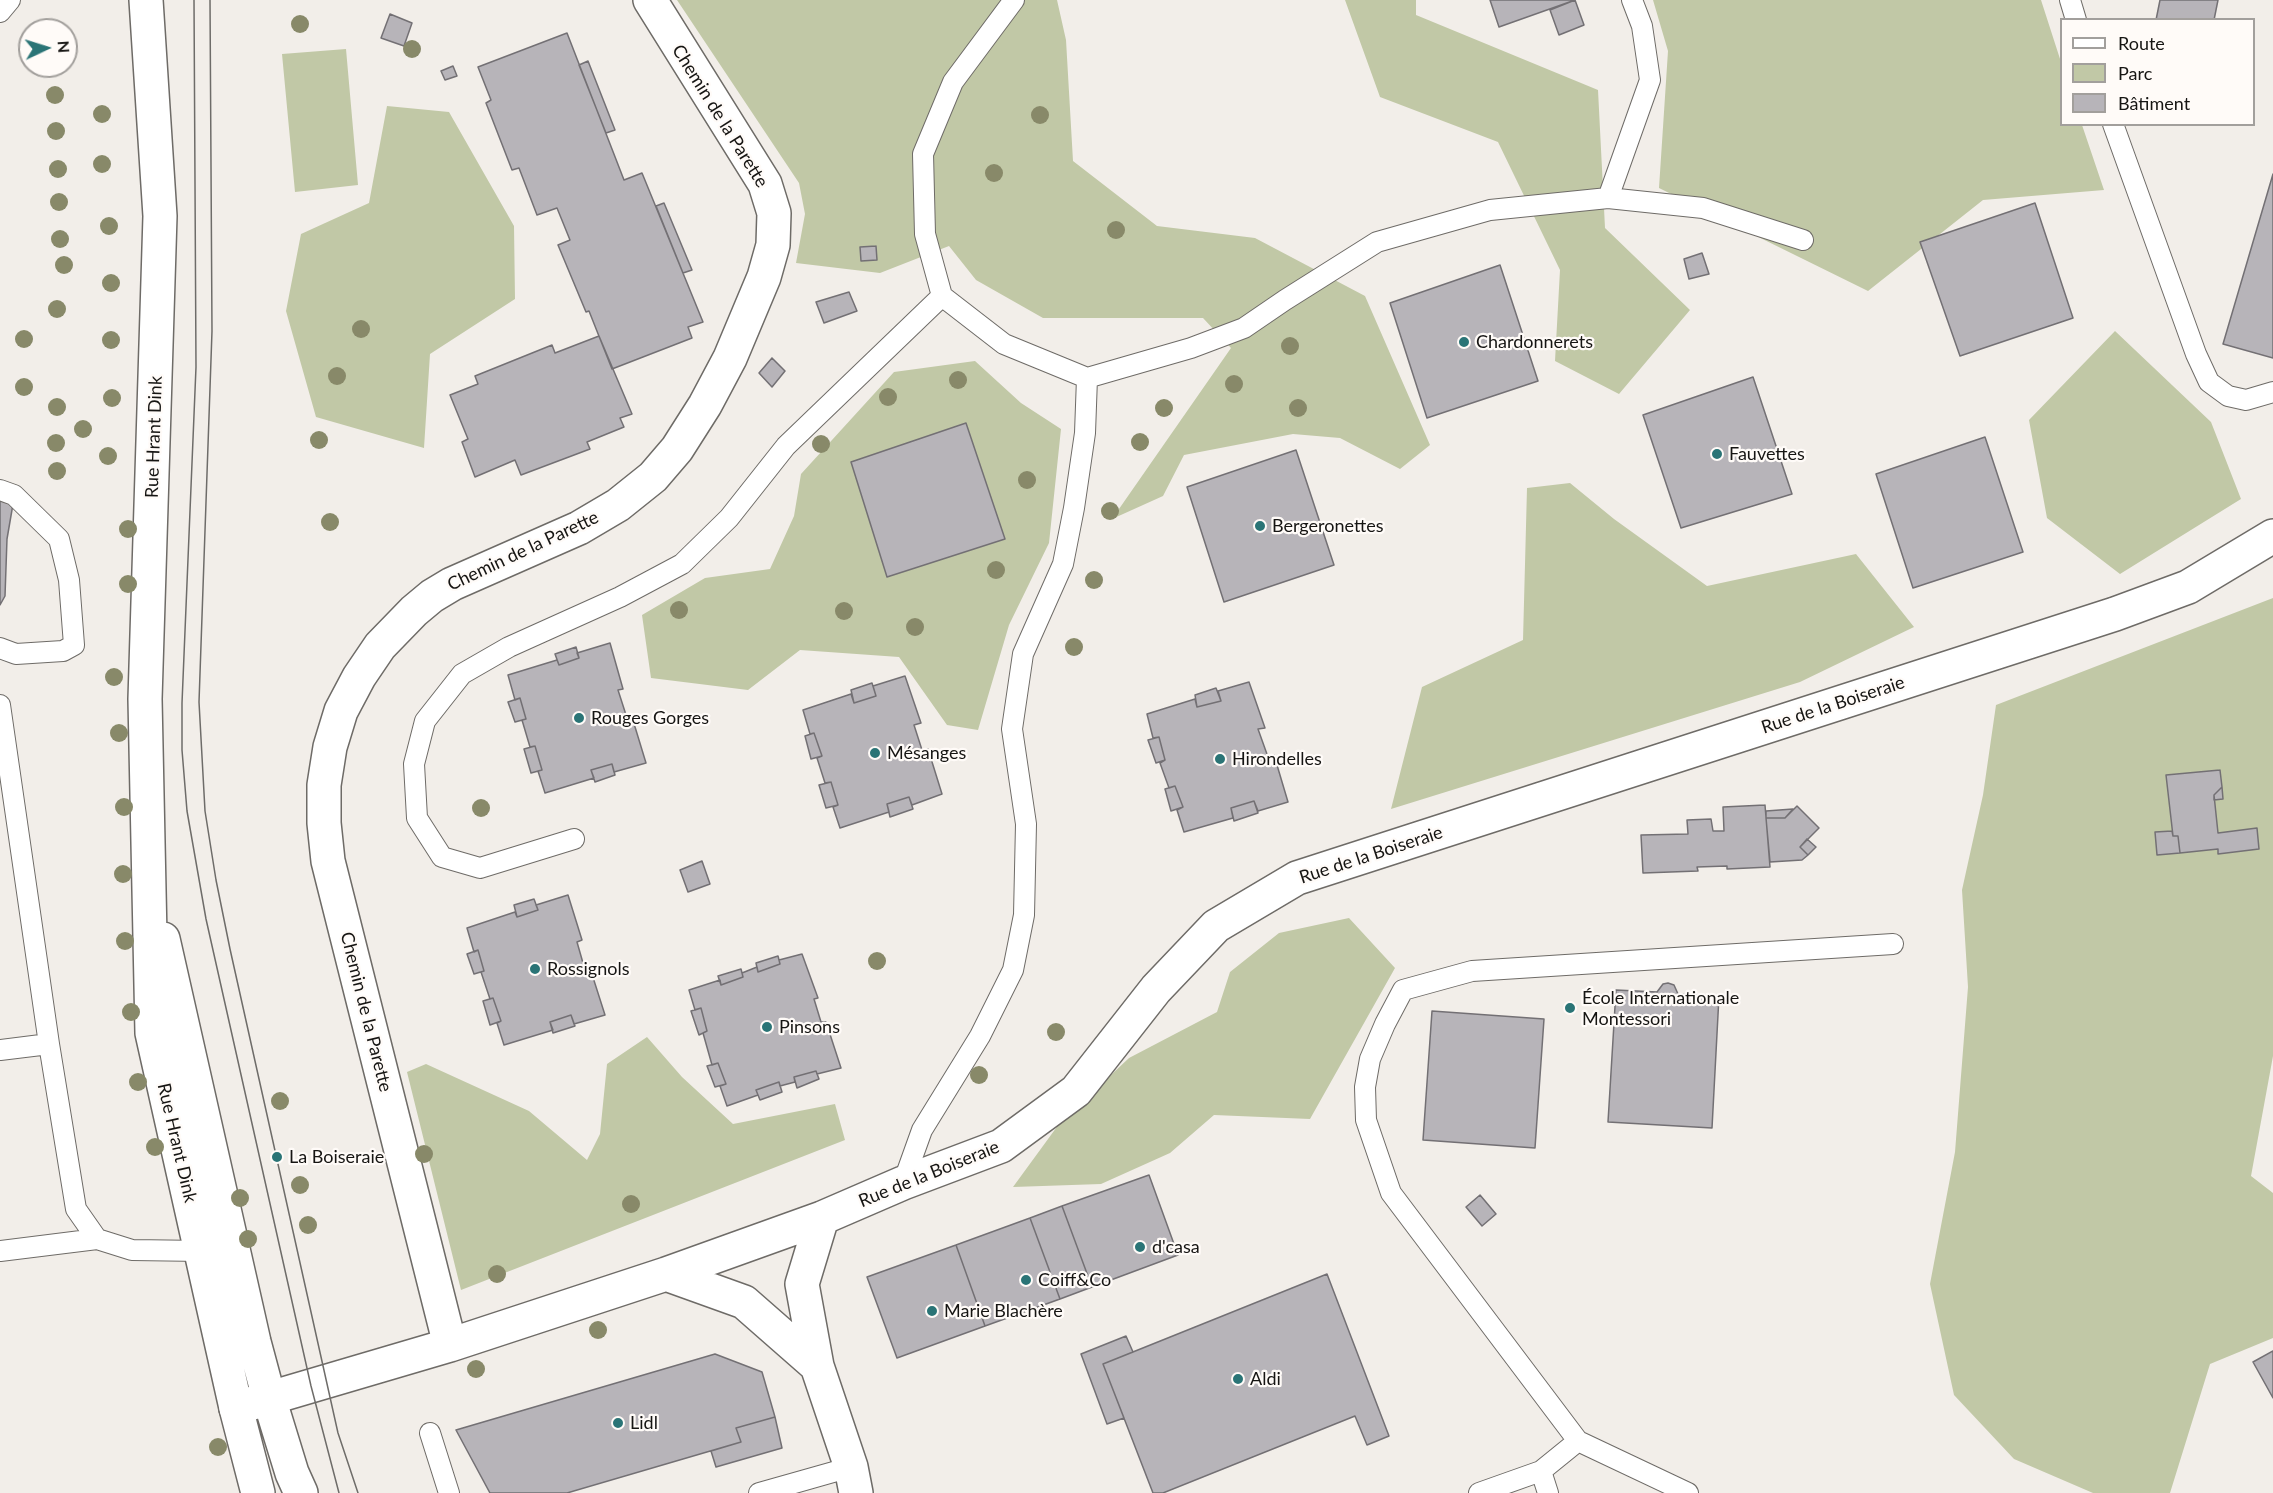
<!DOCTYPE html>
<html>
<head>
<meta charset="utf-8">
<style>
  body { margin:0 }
  #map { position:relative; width:2273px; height:1493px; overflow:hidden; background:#f2eee9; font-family:Lato,sans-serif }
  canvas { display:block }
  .legend { position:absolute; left:2060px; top:18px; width:195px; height:108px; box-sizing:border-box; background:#fffbf8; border:2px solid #a29f9c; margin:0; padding:8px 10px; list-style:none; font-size:18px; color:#161513 }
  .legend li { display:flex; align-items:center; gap:12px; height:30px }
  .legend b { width:30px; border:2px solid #a29f9c }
  .north { position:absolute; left:18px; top:18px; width:60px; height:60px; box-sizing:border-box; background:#fffbf8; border:2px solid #a29f9c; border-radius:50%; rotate:86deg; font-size:16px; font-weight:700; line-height:24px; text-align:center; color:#161513 }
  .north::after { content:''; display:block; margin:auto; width:21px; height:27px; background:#2a7476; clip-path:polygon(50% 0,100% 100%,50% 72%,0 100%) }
</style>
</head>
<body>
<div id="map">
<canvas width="2273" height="1493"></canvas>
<ul class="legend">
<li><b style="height:8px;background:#fff"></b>Route</li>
<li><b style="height:16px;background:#c1c8a6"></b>Parc</li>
<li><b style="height:16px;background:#b7b4b9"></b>Bâtiment</li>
</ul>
<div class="north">N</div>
</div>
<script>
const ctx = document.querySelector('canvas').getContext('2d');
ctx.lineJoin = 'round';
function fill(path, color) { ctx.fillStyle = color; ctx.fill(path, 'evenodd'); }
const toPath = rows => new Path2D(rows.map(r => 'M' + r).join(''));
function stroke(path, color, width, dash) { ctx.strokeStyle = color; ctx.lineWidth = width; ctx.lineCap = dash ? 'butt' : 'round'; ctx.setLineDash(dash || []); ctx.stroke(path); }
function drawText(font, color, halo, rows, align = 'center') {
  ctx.font = font + ' Lato,sans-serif'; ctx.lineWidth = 4.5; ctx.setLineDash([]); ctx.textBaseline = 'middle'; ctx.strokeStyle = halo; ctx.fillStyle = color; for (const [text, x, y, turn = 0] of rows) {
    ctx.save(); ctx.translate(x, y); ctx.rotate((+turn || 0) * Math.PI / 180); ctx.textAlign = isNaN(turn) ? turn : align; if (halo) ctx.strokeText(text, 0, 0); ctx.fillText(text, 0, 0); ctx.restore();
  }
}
fill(toPath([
  [677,0,1057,0,1066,40,1073,161,1157,226,1255,238,1365,296,1430,445,1400,469,1340,438,1293,434,1184,455,1163,496,1112,519,1231,348,1203,318,1043,318,976,280,949,246,880,273,796,263,805,214,799,183],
  [1345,0,1416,0,1416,15,1598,90,1605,228,1690,310,1619,394,1555,361,1560,270,1498,142,1380,97],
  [1653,0,2041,0,2061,62,2062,124,2082,125,2104,190,1983,200,1868,291,1659,188,1668,51],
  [346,49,358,185,295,192,282,54],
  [387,106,449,112,514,226,515,299,430,354,424,448,316,417,286,311,301,234,369,203],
  [2115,331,2211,422,2241,499,2120,574,2047,518,2029,420],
  [975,361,1021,403,1061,429,1049,543,1009,625,978,730,947,725,899,657,800,650,748,690,651,678,642,615,705,578,770,569,794,516,801,474,894,372],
  [1570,483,1614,519,1707,586,1856,554,1914,627,1800,682,1391,809,1422,687,1523,640,1527,488],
  [2273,598,2273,1056,2251,1176,2273,1193,2273,1338,2210,1364,2170,1493,2093,1493,2014,1459,1954,1395,1930,1284,1955,1152,1968,987,1962,890,1983,795,1996,705],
  [1349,918,1395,968,1310,1119,1214,1115,1170,1153,1101,1184,1013,1187,1059,1124,1129,1058,1217,1012,1230,972,1279,933],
  [647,1037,682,1077,733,1124,835,1104,845,1140,461,1290,407,1072,426,1064,529,1111,587,1160,600,1134,607,1064]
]), '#c1c8a6');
const building = toPath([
  [1490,0,1575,0,1499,27,1490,0],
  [1575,0,1584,25,1559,35,1550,10,1575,0],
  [2160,0,2218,0,2214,20,2156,20,2160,0],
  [390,14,412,23,404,46,381,38,390,14],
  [567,33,624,180,642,173,703,322,688,327,692,338,612,369,589,311,586,312,558,245,570,240,557,208,537,215,519,168,512,170,486,103,491,100,478,67,567,33],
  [588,61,615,130,606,133,579,65,588,61],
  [453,66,457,76,445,80,441,71,453,66],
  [2273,174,2273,358,2223,344,2273,174],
  [664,203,692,270,683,273,656,206,664,203],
  [2035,203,2073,318,1960,356,1920,242,2035,203],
  [876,246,877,260,861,261,860,247,876,246],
  [1702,253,1709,274,1689,279,1684,259,1702,253],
  [1500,265,1538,381,1427,418,1390,303,1500,265],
  [849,292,857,311,824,323,816,302,849,292],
  [599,336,632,414,620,418,624,427,587,442,590,449,521,475,515,460,475,477,462,442,468,439,450,395,478,384,475,376,552,345,555,353,599,336],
  [772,358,785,371,772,387,759,373,772,358],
  [1753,377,1792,494,1681,528,1643,415,1753,377],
  [966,423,1005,539,887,577,851,462,966,423],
  [1985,437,2023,552,1913,588,1876,474,1985,437],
  [1296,450,1334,565,1224,602,1187,487,1296,450],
  [0,499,13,504,7,539,5,596,0,605,0,499],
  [610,643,623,689,618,690,627,718,632,717,646,763,614,772,612,764,591,770,594,778,545,793,538,771,542,770,535,746,530,747,522,720,526,719,520,698,515,700,508,675,557,660,559,665,579,658,577,653,610,643],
  [576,647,579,658,559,665,555,654,576,647],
  [905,676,921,723,914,725,922,750,928,749,942,794,912,805,909,797,887,804,889,812,840,828,833,807,838,805,831,782,825,783,817,758,822,756,814,733,810,734,803,710,851,694,854,703,876,696,873,686,905,676],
  [1249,682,1265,728,1258,729,1268,757,1274,755,1288,802,1258,811,1254,801,1231,808,1233,818,1184,832,1177,810,1183,807,1175,786,1169,788,1160,763,1165,760,1159,737,1153,738,1147,714,1195,699,1197,707,1221,701,1218,691,1249,682],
  [872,683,876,696,854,703,851,690,872,683],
  [1216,688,1221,701,1197,707,1195,695,1216,688],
  [520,698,526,719,515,722,508,702,520,698],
  [814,733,822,756,811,759,805,736,814,733],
  [1159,737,1165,760,1156,763,1148,740,1159,737],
  [535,746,542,770,531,773,524,749,535,746],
  [612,764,615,775,595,782,591,770,612,764],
  [2220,770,2222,787,2214,795,2218,833,2257,828,2259,849,2218,854,2218,849,2180,853,2178,836,2173,836,2166,775,2220,770],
  [831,782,838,805,826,808,819,785,831,782],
  [1175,786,1183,807,1171,811,1165,789,1175,786],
  [2222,787,2223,799,2214,800,2214,795,2222,787],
  [909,797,913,809,890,817,887,804,909,797],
  [1254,801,1258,813,1234,821,1231,808,1254,801],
  [1765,805,1770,867,1727,869,1727,866,1697,867,1698,871,1643,873,1641,835,1688,834,1687,820,1711,819,1713,831,1724,831,1723,807,1765,805],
  [1797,806,1819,828,1800,847,1808,855,1802,860,1770,862,1766,818,1785,818,1797,806],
  [1793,809,1785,818,1766,818,1766,811,1793,809],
  [2172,831,2173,836,2178,836,2180,853,2157,855,2155,832,2172,831],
  [1807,839,1816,847,1808,855,1800,847,1807,839],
  [702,861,710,884,688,892,680,870,702,861],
  [568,895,582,940,577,942,585,970,590,968,605,1015,574,1024,571,1015,550,1022,553,1030,504,1045,497,1023,501,1021,493,998,490,999,481,972,484,971,478,950,474,952,467,928,515,912,517,917,538,910,536,905,568,895],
  [534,899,538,910,517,917,514,905,534,899],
  [478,950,484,971,474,974,467,954,478,950],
  [802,954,818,998,814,999,821,1022,826,1022,841,1068,817,1074,816,1071,794,1077,795,1082,780,1086,779,1082,756,1090,758,1095,727,1106,720,1086,726,1084,718,1063,712,1065,703,1033,707,1031,701,1008,695,1010,689,990,720,980,721,985,743,977,742,973,757,967,758,972,780,964,779,960,802,954],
  [778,956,780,964,758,972,756,963,778,956],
  [741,969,743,977,721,985,718,976,741,969],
  [1668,983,1674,985,1678,994,1719,996,1712,1128,1608,1122,1616,990,1657,992,1663,984,1668,983],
  [493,998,501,1021,490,1025,483,1001,493,998],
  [701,1008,707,1031,699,1035,691,1011,701,1008],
  [1432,1011,1544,1019,1535,1148,1423,1140,1432,1011],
  [571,1015,575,1026,553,1033,550,1022,571,1015],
  [718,1063,726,1084,715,1087,707,1066,718,1063],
  [816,1071,819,1079,797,1088,794,1077,816,1071],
  [779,1082,782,1092,760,1100,756,1090,779,1082],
  [1149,1175,1178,1255,1092,1287,1062,1206,1149,1175],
  [1480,1195,1496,1214,1482,1226,1466,1207,1480,1195],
  [1062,1206,1092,1287,1060,1299,1030,1218,1062,1206],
  [1030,1218,1060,1299,985,1326,956,1245,1030,1218],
  [956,1245,985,1326,897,1358,867,1277,956,1245],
  [1327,1274,1389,1436,1367,1445,1355,1416,1163,1493,1153,1493,1103,1364,1327,1274],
  [1126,1336,1133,1352,1103,1364,1124,1418,1107,1424,1081,1354,1126,1336],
  [2273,1351,2273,1398,2253,1362,2273,1351],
  [715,1354,762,1372,775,1417,736,1428,741,1442,567,1493,490,1493,456,1430,715,1354],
  [775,1417,782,1448,716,1467,711,1451,741,1442,736,1428,775,1417]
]);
fill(building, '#b7b4b9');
stroke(building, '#737074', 1.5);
const lane = toPath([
  [2070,0,2076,20],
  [0,12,10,0],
  [2113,124,2196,354,2209,382,2228,396,2246,400,2273,392],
  [1608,198,1650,80,1642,26,1632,0],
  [1087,378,1191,348,1244,328,1285,300,1377,242,1490,210,1608,198,1703,208,1803,240],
  [0,490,14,495,59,539,69,580,74,645,63,651,16,654,0,648],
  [0,705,49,1044,76,1209,97,1239,132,1250,202,1251],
  [574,839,480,868,442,857,417,818,414,764,425,721,462,674,509,647,620,597,682,564,729,518,786,446,942,296,925,234,923,154,953,82,1014,0],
  [0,1050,49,1044],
  [903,1183,922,1130,980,1036,1013,970,1024,915,1026,824,1012,729,1023,654,1063,564,1074,508,1085,433,1087,378,1004,344,942,296],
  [0,1251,97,1239],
  [430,1433,449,1493],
  [1578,1441,1688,1493],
  [1541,1471,1548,1493],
  [759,1493,851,1467],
  [1479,1493,1541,1471,1578,1441,1391,1193,1366,1120,1365,1087,1370,1059,1385,1024,1403,990,1472,971,1893,944]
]);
const street = toPath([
  [822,1218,802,1284,817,1366,851,1467,856,1493],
  [666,1274,744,1302,817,1366],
  [450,1345,328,861,324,823,324,785,330,747,341,711,359,677,380,646,414,611,432,596,452,584,579,528,618,505,653,477,677,449,705,405,730,358,764,277,773,245,774,213,765,184,650,0],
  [236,1408,450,1345,666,1274,822,1218,903,1183,1001,1146,1076,1091,1156,989,1216,926,1297,878,2115,614,2188,587,2273,536]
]);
const secondary = toPath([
  [146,0,160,216,145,699,152,1033,236,1408,258,1493],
  [163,939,254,1342,269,1398,292,1473,301,1493]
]);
stroke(lane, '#6e6b67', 22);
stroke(street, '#6e6b67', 36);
stroke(secondary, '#6e6b67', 36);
stroke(lane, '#fff', 20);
stroke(street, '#fff', 33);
stroke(secondary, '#fff', 33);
stroke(toPath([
  [194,0,196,367,182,703,182,750,187,811,206,919,311,1386,339,1493],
  [210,0,212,331,199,702,205,811,216,880,230,949,338,1433,358,1493]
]), '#6e6c69', 1.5);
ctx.fillStyle = '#888969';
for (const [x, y] of [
  [300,24],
  [412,49],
  [55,95],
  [102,114],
  [1040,115],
  [56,131],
  [102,164],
  [58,169],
  [994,173],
  [59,202],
  [109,226],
  [1116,230],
  [60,239],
  [64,265],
  [111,283],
  [57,309],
  [361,329],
  [24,339],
  [111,340],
  [1290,346],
  [337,376],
  [958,380],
  [1234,384],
  [24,387],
  [888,397],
  [112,398],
  [57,407],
  [1164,408],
  [1298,408],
  [83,429],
  [319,440],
  [1140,442],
  [56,443],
  [821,444],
  [108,456],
  [57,471],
  [1027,480],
  [1110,511],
  [330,522],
  [128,529],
  [996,570],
  [1094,580],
  [128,584],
  [679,610],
  [844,611],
  [915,627],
  [1074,647],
  [114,677],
  [119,733],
  [124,807],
  [481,808],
  [123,874],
  [125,941],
  [877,961],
  [131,1012],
  [1056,1032],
  [979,1075],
  [138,1082],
  [280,1101],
  [155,1147],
  [424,1154],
  [300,1185],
  [240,1198],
  [631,1204],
  [308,1225],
  [248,1239],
  [497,1274],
  [598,1330],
  [476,1369],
  [218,1447]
]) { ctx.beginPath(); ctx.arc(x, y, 9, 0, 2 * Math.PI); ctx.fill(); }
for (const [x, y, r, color] of [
  [1464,342,6,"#2a7476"],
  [1717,454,6,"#2a7476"],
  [1260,526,6,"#2a7476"],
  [579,718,6,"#2a7476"],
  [875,753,6,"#2a7476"],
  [1220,759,6,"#2a7476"],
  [535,969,6,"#2a7476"],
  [1570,1008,6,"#2a7476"],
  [767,1027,6,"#2a7476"],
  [277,1157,6,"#2a7476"],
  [1140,1247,6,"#2a7476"],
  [1026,1280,6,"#2a7476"],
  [932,1311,6,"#2a7476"],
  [1238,1379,6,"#2a7476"],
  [618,1423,6,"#2a7476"]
]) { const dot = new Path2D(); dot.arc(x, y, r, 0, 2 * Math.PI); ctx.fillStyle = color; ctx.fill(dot); stroke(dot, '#fffbf8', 2); }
drawText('18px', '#161513', '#fffbf8', [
  ["Chemin de la Parette",720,116,58],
  ["Rue Hrant Dink",154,437,-88],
  ["Chemin de la Parette",523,551,-25],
  ["Rue de la Boiseraie",1833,705,-18],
  ["Rue de la Boiseraie",1371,855,-18],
  ["Chemin de la Parette",366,1012,76],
  ["Rue Hrant Dink",177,1143,77],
  ["Rue de la Boiseraie",929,1174,-22]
]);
drawText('18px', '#161513', '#fffbf8', [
  ["Chardonnerets",1476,342],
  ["Fauvettes",1729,454],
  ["Bergeronettes",1272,526],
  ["Rouges Gorges",591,718],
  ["Mésanges",887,753],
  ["Hirondelles",1232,759],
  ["Rossignols",547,969],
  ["École Internationale",1582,998],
  ["Montessori",1582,1019],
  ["Pinsons",779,1027],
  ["La Boiseraie",289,1157],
  ["d'casa",1152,1247],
  ["Coiff&Co",1038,1280],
  ["Marie Blachère",944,1311],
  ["Aldi",1250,1379],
  ["Lidl",630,1423]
], 'left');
</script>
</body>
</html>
